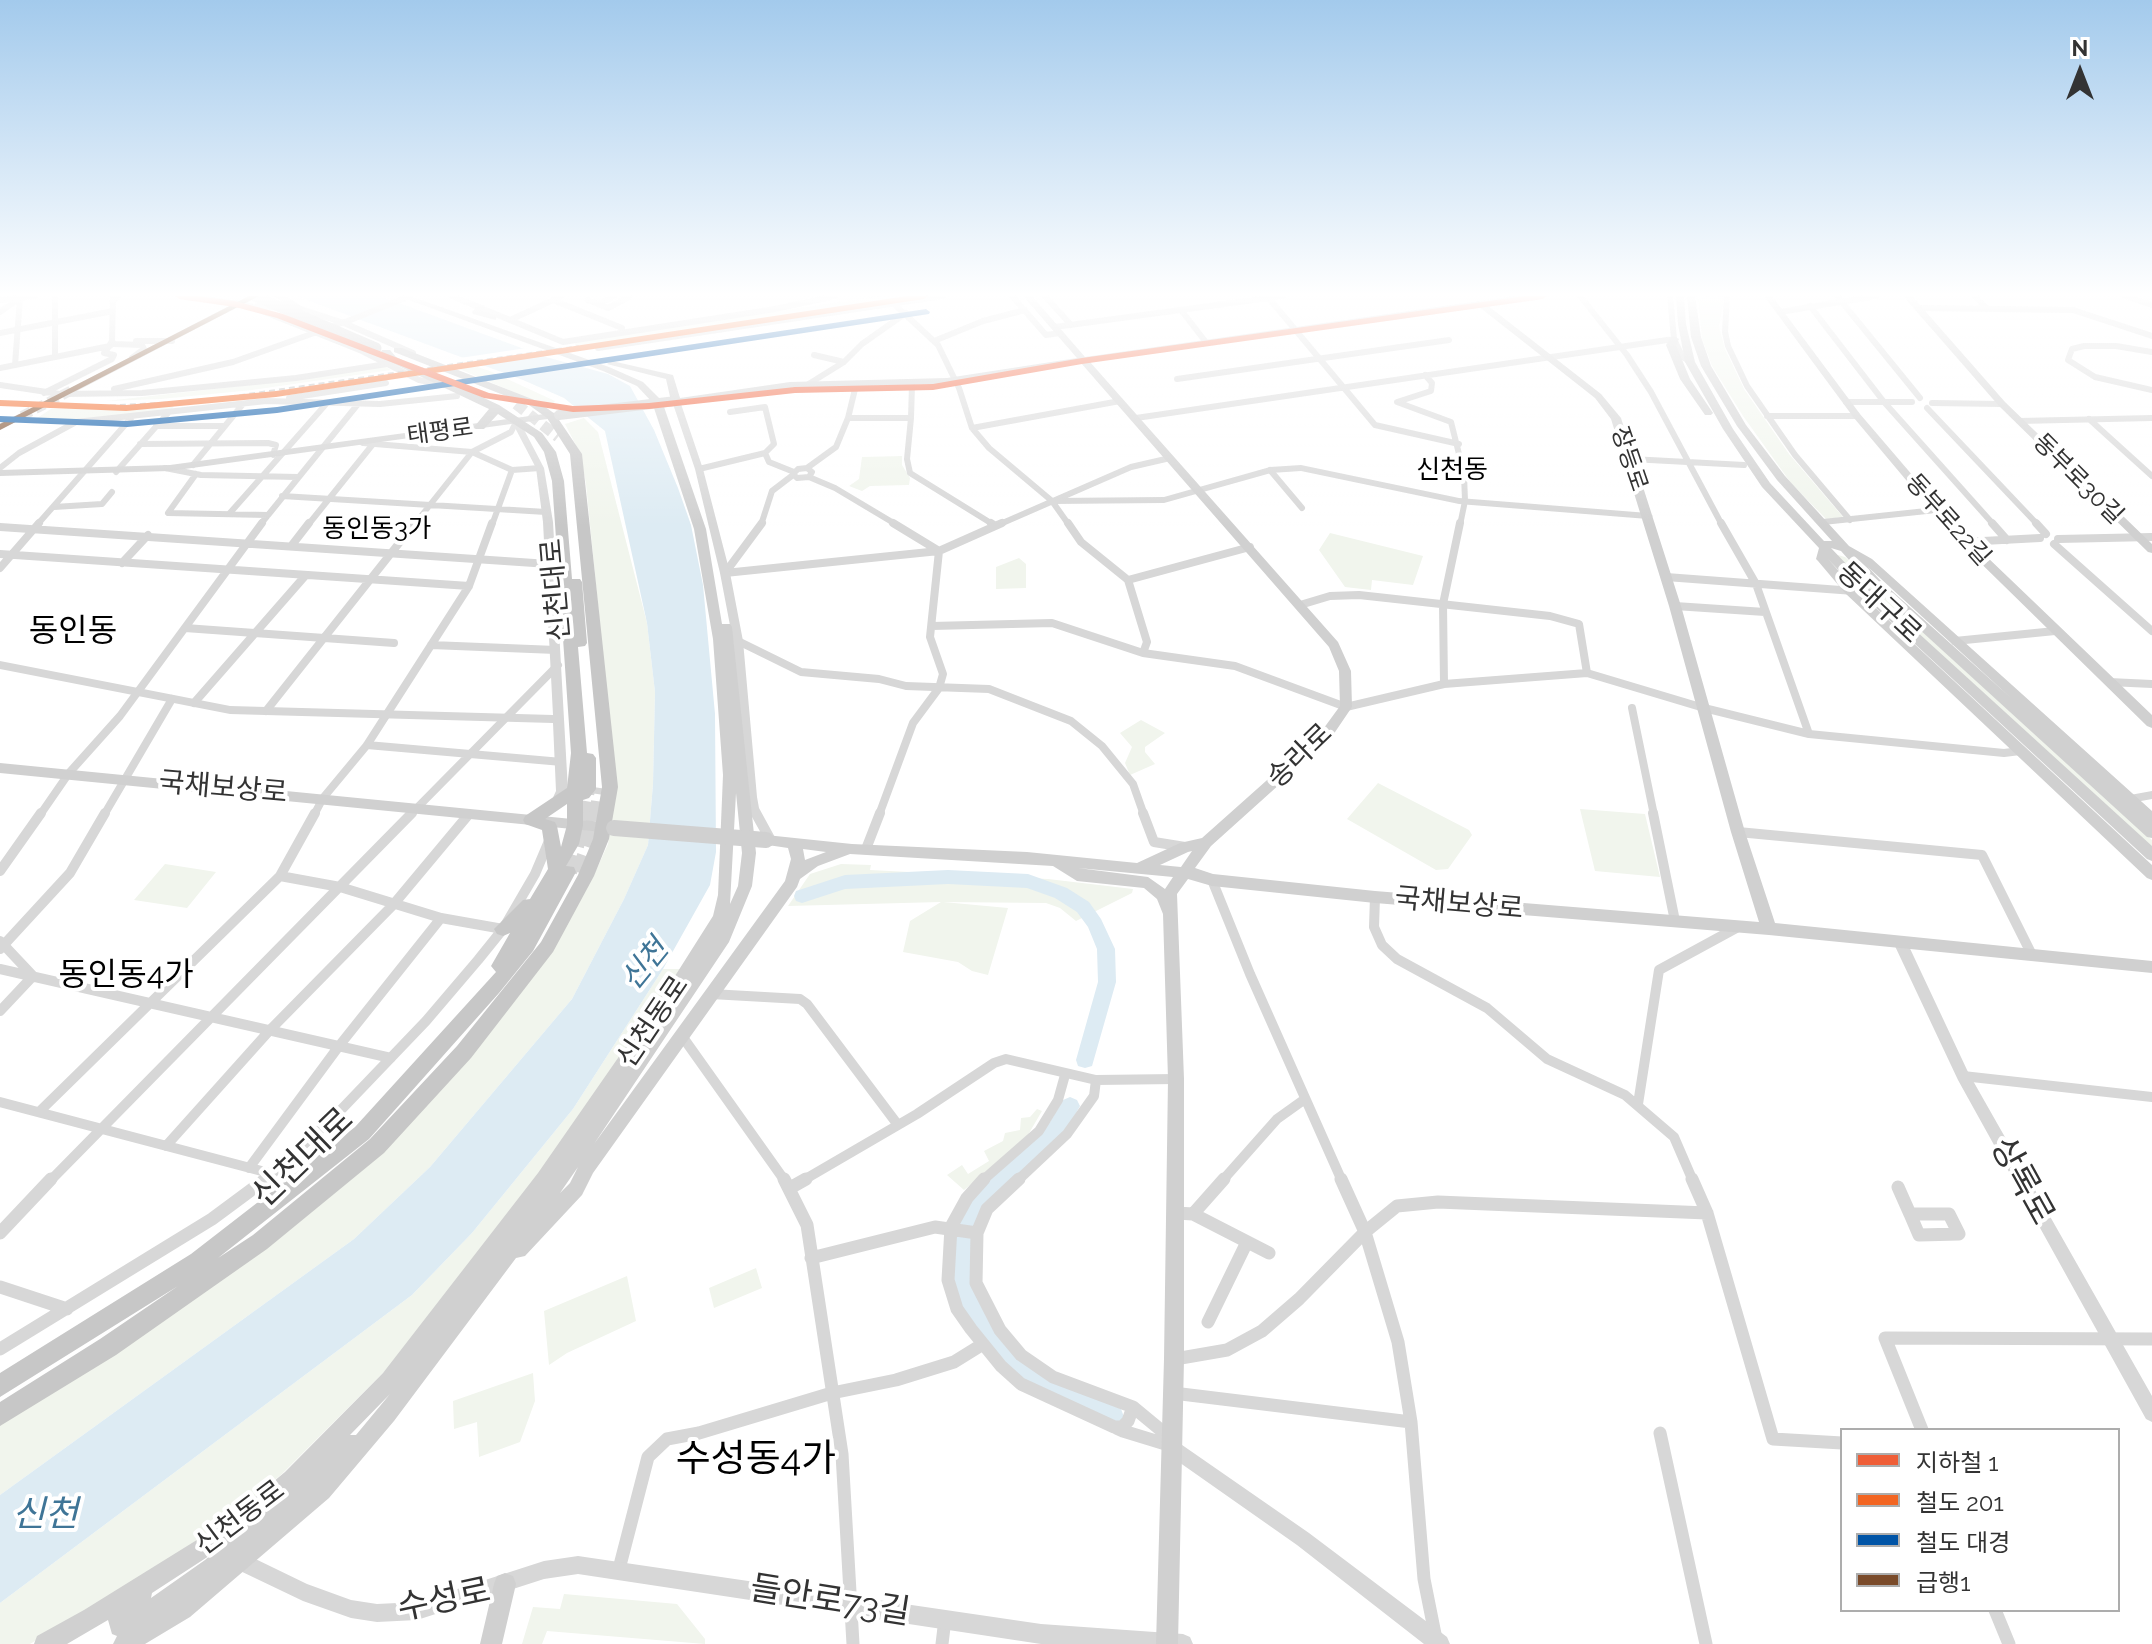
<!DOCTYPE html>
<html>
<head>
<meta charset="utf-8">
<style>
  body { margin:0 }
  #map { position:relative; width:2152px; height:1644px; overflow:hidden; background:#fff; font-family:Raleway,"Noto Sans KR",sans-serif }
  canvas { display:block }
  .legend { position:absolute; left:1840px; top:1428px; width:280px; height:184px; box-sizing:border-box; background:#fff; border:2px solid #adadad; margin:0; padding:10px 14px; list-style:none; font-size:24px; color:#333 }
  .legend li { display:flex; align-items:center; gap:16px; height:40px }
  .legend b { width:40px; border:2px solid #adadad }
  .north { position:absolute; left:2040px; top:32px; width:80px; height:80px; -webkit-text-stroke:6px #fff; paint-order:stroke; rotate:0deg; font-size:22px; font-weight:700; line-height:32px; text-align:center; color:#333 }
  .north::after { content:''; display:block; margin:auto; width:28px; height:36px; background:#333; clip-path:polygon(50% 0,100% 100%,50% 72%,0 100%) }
</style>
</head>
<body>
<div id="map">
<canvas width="2152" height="1644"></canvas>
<ul class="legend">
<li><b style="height:10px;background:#ef5e37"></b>지하철 1</li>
<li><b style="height:10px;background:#f26522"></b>철도 201</li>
<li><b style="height:10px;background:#0054a6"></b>철도 대경</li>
<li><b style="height:10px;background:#7a4b2a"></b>급행1</li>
</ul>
<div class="north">N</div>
</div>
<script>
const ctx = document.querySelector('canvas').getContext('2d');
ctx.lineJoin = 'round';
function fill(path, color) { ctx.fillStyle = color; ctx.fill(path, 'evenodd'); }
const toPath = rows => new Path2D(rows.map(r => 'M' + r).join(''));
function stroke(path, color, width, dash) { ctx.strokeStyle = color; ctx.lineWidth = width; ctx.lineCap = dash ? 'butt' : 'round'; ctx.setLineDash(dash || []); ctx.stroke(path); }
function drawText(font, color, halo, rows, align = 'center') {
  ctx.font = font + ' Raleway,"Noto Sans KR",sans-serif'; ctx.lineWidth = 8; ctx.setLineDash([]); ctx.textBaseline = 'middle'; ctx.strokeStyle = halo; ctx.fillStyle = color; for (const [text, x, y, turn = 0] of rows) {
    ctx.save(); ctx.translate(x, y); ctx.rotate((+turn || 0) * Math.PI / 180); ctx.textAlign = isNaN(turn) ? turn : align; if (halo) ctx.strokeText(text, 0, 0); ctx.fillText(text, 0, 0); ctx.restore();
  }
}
fill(toPath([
  [879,296,933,296,576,351,575,342],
  [1724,296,1719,327,1725,349,1744,389,1789,454,1843,517,1826,519,1791,483,1743,416,1712,366,1702,339,1698,297],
  [471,365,490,371,555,401,551,408,457,368],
  [384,366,391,370,252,390,161,399,106,401,295,380],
  [174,406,170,411,81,419,34,420,51,409],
  [584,418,598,432,647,623,655,692,653,784,648,845,624,899,572,999,430,1167,354,1239,0,1495,0,1424,419,1114,594,875,608,844,616,788,586,484,580,453,565,424],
  [902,456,902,465,910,478,909,485,870,486,862,491,849,486,859,479,862,457],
  [1330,533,1423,556,1413,585,1372,580,1371,590,1345,587,1319,550],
  [1838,555,1845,557,2152,840,2152,847,1874,593,1838,558],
  [1019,558,1026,564,1026,588,996,589,996,567],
  [1141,720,1165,733,1145,747,1145,752,1155,764,1130,775,1125,763,1132,747,1120,733],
  [1378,783,1469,830,1472,835,1448,869,1436,870,1347,819],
  [1580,809,1645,814,1660,877,1595,871],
  [165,864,216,872,187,908,134,900],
  [841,864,871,865,870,870,1048,879,1133,889,1132,893,1076,921,1060,908,1046,903,943,902,1008,908,988,975,972,971,958,962,903,952,910,921,941,902,788,906,810,874],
  [663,969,683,969,520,1202,395,1361,282,1474,192,1547,30,1644,0,1644,0,1603,412,1295,472,1233,573,1109],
  [1037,1109,1042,1111,1025,1140,964,1190,947,1175,962,1165,968,1174,989,1161,984,1151,1003,1141,1005,1133,1020,1130,1021,1118,1030,1117],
  [756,1268,762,1288,714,1308,709,1288],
  [627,1276,636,1321,567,1353,549,1365,544,1311],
  [533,1373,535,1401,520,1442,479,1457,477,1422,454,1429,453,1401],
  [564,1594,677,1604,705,1639,705,1644,547,1631,542,1644,522,1644,533,1607,560,1609]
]), '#f1f5ed');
fill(toPath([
  [296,296,380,296,546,357,608,374,630,386,654,430,678,488,691,525,703,585,715,714,716,852,710,885,663,969,573,1109,472,1233,412,1295,0,1603,0,1495,354,1239,430,1167,572,999,624,899,648,845,653,784,655,692,647,623,605,431,564,398,523,380]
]), '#ddebf3');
fill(toPath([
  [533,347,549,354,471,366,453,359]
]), '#fff');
fill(toPath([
  [948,870,1028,874,1067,888,1089,902,1101,919,1115,949,1116,982,1092,1066,1085,1068,1078,1066,1076,1060,1098,982,1097,949,1088,927,1077,912,1055,898,1027,888,948,884,845,889,802,903,796,901,794,896,796,891,845,875,948,870],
  [1070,1097,1077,1100,1080,1106,1064,1134,982,1215,972,1241,974,1278,978,1296,986,1311,1022,1357,1043,1376,1121,1409,1124,1417,1121,1425,1113,1428,1027,1392,1006,1373,970,1327,957,1299,952,1278,952,1241,967,1202,1050,1122,1063,1100,1070,1097]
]), '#ddebf3');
stroke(toPath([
  [22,416,72,390]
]), '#d6d6d6', 10, [10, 5]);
stroke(toPath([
  [516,404,558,437]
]), '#d6d6d6', 11, [11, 6]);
stroke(toPath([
  [584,815,588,789],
  [596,815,600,788]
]), '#d6d6d6', 14, [14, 7]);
stroke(toPath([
  [568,872,584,813],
  [580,873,594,833,597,813]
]), '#d6d6d6', 18, [18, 9]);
stroke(toPath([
  [55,296,55,357],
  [452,296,563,342,775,309,835,296],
  [1012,296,1046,335,1060,333],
  [1045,296,1071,325],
  [1267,296,1375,425,1459,444],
  [1580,296,1627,355,1651,392,1722,525],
  [1670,296,1674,339,1682,356,1690,362],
  [1727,296,1725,332,1728,346,1747,386,1795,455,1850,520],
  [1837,296,1920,398],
  [1975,296,1987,309],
  [2125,296,2152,305],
  [0,300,35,296],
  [553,300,622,328],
  [588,300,608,308,629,297,625,296],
  [242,303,362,351,419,380,445,385],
  [598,304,614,296],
  [894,304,938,345,959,388,972,428,989,448,1052,501,1069,525],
  [257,306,301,309,344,323,413,353],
  [1810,306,1884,402,1994,525],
  [1918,308,2073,310,2152,336],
  [1181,310,1205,341],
  [0,312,17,300],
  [1780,312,1876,296],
  [510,320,562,296],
  [1055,327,1283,296],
  [0,333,113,311],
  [112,341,114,344,142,345,144,349,132,358],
  [136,341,172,341],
  [934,341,983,321,1025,310],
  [598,348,943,296],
  [106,351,112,341,113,296],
  [2152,352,2116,346,2084,346,2072,349,2068,360,2095,377,2152,390],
  [814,355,844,362],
  [15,365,20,298],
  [0,368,110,346],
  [1425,375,1432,383,1431,391,1397,402,1451,422,1464,474,1465,501,1460,525],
  [1177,379,1449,340],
  [0,385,60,394,142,393,296,378,387,364],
  [807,385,844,362,862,344,906,313],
  [114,389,233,362,353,319],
  [44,393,112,359,114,355,104,353],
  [289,398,386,383],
  [1846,402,1912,402],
  [1932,403,2002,404],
  [1927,408,2038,525],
  [730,412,765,407,774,444,765,453],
  [1767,416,1857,416],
  [848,418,911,418,907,459,910,473,994,525],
  [911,418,912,385],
  [1136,418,1674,339],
  [2089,419,2152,476],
  [2019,421,2152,418],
  [156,426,225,426],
  [972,428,1120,401],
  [363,443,472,452,512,470,540,468],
  [140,444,268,443,276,445,273,455],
  [1631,459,1744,465],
  [193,465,243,404],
  [0,468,19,453,76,422,266,401,380,404,457,396],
  [165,468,201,475,298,477],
  [807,468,836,447,848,418,856,385],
  [807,468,812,472,809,477,797,478,793,474,798,469,807,468],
  [699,469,765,453,769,462,794,472],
  [1270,470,1302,508],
  [116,472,168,413],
  [196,474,168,513,268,515],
  [809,477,835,488,897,525],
  [282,496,546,512],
  [54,507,102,504,112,492],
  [229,514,327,403],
  [1823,522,1936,510],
  [37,525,132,417],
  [260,525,358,404],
  [308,525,373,444],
  [414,525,472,452,511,432,516,422],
  [492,525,512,470],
  [761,525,772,491,793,475],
  [998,525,1131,467,1170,458]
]), '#d7d7d7', 6);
stroke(toPath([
  [893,523,939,551],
  [991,523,994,525],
  [1068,523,1081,542,1128,580,1147,642,1143,653],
  [1721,523,1756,584,1809,734],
  [1992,523,2007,540],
  [2036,523,2046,534],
  [0,527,549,564],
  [2058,539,2152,537],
  [1964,542,2040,538],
  [2054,544,2152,631],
  [292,545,309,523],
  [0,554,469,586],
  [122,563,148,535],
  [0,568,39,523],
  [725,573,939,551,1002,523],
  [725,573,762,523],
  [1666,577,1854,591],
  [1128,580,1250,547],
  [1300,605,1330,596,1359,595,1550,616,1579,624,1587,673],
  [1675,606,1765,612],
  [932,626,1052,623,1143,653,1235,666,1346,707,1444,684,1587,673,1704,708,1809,734,2004,753,2020,751],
  [185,628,394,643],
  [738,641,801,672,879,679,906,686,989,689,1071,721,1102,746,1133,784,1144,815],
  [1955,641,2055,631],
  [431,645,556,650],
  [2109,682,2152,684],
  [1444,684,1443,604,1460,523],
  [194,703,305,576],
  [1632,708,1654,815],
  [266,711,415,523],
  [367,745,562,762],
  [40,815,69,773,120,716,262,523],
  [104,815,172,699],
  [314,815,323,798,367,745,469,586,492,523],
  [410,815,558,665],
  [879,815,913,723,939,688,943,674,930,637,939,551]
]), '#d7d7d7', 8);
stroke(toPath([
  [1143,813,1154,842,1185,847],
  [1653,813,1675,921],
  [1738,832,1982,855,2032,955],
  [866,849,880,813],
  [0,871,41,813],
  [280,876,340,887,441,918,503,929],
  [1212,880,1250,974,1342,1181],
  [1375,897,1374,927,1382,945,1397,959,1487,1008,1547,1059,1625,1095,1674,1137,1693,1181],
  [0,941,33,976,0,1011],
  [0,949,70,873,105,813],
  [0,969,391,1058],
  [711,994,800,999,807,1004,898,1125],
  [682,1036,785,1181],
  [1963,1076,2152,1097],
  [0,1102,273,1174],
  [1638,1104,1659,970,1738,927],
  [39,1112,280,876,315,813],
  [166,1146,270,1030,393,905,469,814],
  [249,1168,339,1046,441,918],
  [50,1181,412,813],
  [264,1181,337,1114,426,1021,478,960,503,929,535,874,549,841],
  [802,1181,917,1114,994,1063,1006,1059,1096,1080,1176,1079],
  [982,1181,1039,1131,1058,1100,1065,1075],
  [1017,1181,1067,1134,1094,1096,1096,1080],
  [1222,1181,1277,1119,1305,1099]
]), '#d7d7d7', 10);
stroke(toPath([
  [784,1179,807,1225,842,1454,853,1644],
  [984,1179,967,1198,951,1227,948,1280,957,1309,971,1329,1001,1366,1021,1384,1123,1431,1172,1446],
  [1019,1179,987,1209,977,1233,976,1283,1000,1330,1021,1355,1053,1377,1133,1407,1162,1431,1169,1442],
  [1341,1179,1365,1232,1398,1342,1411,1422,1424,1579,1436,1639],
  [1692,1179,1707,1213,1773,1439,1842,1443],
  [1898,1187,1910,1214],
  [790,1188,806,1179],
  [1176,1213,1193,1214,1224,1179],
  [1193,1214,1269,1253],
  [1910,1214,1949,1214,1959,1234,1919,1235,1910,1214],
  [0,1233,51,1179],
  [811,1258,935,1227,977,1233],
  [0,1287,67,1309],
  [1208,1322,1247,1242],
  [0,1349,212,1219,266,1179],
  [1175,1359,1227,1350,1262,1331,1299,1299,1365,1232,1397,1206,1438,1202,1707,1213],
  [1173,1393,1411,1422],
  [1114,1427,1122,1427,1128,1421,1133,1407],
  [1922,1430,1885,1338,2152,1339],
  [1660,1433,1706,1644],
  [619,1569,648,1457,667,1439,699,1433,832,1393,896,1380,954,1362,983,1344],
  [1995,1610,2009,1644],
  [942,1644,945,1619]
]), '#d7d7d7', 13);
fill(toPath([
  [113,296,122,296,116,302,110,302,109,300,113,296],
  [188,296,207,296,242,301,246,303,242,305,192,298,188,296],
  [676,398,680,401,703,469,730,573,743,641,757,797,759,808,777,841,775,844,771,846,767,844,747,808,733,641,720,573,695,469,672,401,676,398],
  [516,419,520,422,544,468,553,522,568,791,560,807,556,808,550,804,556,791,553,723,230,714,0,669,0,661,230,706,553,715,543,522,536,468,512,422,516,419],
  [1301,465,1459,498,1648,513,1653,516,1648,519,1459,504,1301,471,1271,473,1164,503,1052,504,1047,501,1052,498,1164,497,1270,467,1301,465],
  [2152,791,2152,799,2130,803,2124,799,2130,795,2152,791],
  [1901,939,1906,940,1968,1072,2152,1396,2152,1422,2146,1419,1958,1080,1894,944,1896,940,1901,939],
  [1172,1438,1309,1533,1447,1637,1450,1644,1424,1644,1297,1545,1166,1453,1163,1447,1166,1441,1172,1438],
  [241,1552,307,1584,351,1600,377,1604,417,1602,544,1561,578,1556,1041,1624,1183,1634,1190,1637,1193,1644,1041,1644,578,1574,544,1579,417,1620,377,1622,351,1618,303,1601,234,1568,232,1561,234,1554,241,1552]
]), '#d7d7d7');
fill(toPath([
  [248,296,259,296,75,392,67,390,248,296],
  [398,296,410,296,609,367,643,382,662,401,706,529,722,624,730,624,732,627,756,853,752,886,729,942,594,1144,785,881,791,859,788,848,761,844,759,840,761,836,766,835,852,844,1027,852,1137,863,1180,843,1202,838,1321,732,1340,706,1339,671,1329,647,1081,363,947,384,790,388,676,404,671,401,666,379,607,364,612,361,673,375,680,398,790,382,947,378,1077,358,1023,296,1032,296,1085,357,1514,296,1536,296,1532,299,1487,305,1601,394,1621,418,1681,606,1745,832,1775,923,2152,961,2152,973,1769,935,1375,903,1212,886,1188,879,1177,894,1184,1079,1184,1359,1178,1644,1156,1644,1164,1359,1168,1079,1163,914,1157,899,1144,888,1077,881,1053,866,850,854,818,866,800,879,797,887,593,1173,582,1195,525,1256,516,1258,394,1421,329,1498,190,1617,145,1644,113,1644,117,1636,112,1634,108,1620,67,1644,34,1644,37,1636,84,1610,221,1525,285,1472,383,1373,538,1173,675,976,713,916,718,895,723,775,713,639,694,529,652,402,637,386,603,371,398,296],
  [1478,306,1595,398,1611,419,1669,606,1731,832,1759,922,1375,891,1213,874,1195,868,1211,846,1331,738,1352,707,1351,671,1338,642,1090,362,1478,306],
  [736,793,742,853,738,886,730,904,736,793],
  [803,849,826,852,805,860,803,849],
  [1192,851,1181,867,1160,865,1188,852,1192,851],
  [1078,868,1173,877,1165,889,1148,877,1078,868],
  [578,1167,570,1183,560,1193,578,1167],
  [390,1394,356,1435,350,1435,390,1394],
  [212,1554,205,1560,151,1598,152,1593,212,1554],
  [1676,296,1684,296,1686,324,1695,362,1733,429,1770,483,1824,541,1832,541,1777,480,1737,426,1701,366,1691,337,1687,296,1695,296,1701,337,1711,366,1746,425,1785,476,1849,546,1872,559,2152,811,2152,838,2147,837,1873,587,1841,551,1831,548,1869,588,2152,846,2152,861,2147,859,1861,594,1828,559,1853,587,2152,865,2152,880,2147,878,1845,593,1818,561,1816,559,1819,548,1762,487,1723,429,1685,362,1678,324,1676,296],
  [1868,567,2011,698,1881,581,1868,567],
  [1764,296,1772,296,1860,414,1961,532,2152,715,2152,728,2147,726,1953,536,1854,418,1764,296],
  [1903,296,1912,296,2005,402,2152,544,2152,553,2148,552,1999,406,1903,296],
  [478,305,484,305,485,307,482,311,496,316,496,320,473,314,472,312,478,305],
  [1674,336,1679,339,1676,345,1690,379,1713,413,1711,415,1705,415,1680,379,1666,345,1671,337,1674,336],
  [559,412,562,413,562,417,170,471,0,476,0,470,170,465,559,412],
  [19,414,27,416,0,430,0,423,19,414],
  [0,763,613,823,618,824,620,828,618,832,613,833,0,773,0,763],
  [505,1573,513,1576,516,1584,502,1644,480,1644,494,1584,497,1576,505,1573]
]), '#d0d0d0');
fill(toPath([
  [274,296,286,296,306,309,297,311,274,296],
  [394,348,402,348,537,401,555,414,582,454,618,787,609,839,594,876,553,952,471,1058,384,1153,267,1249,116,1355,0,1426,0,1402,100,1339,178,1286,0,1397,0,1373,191,1254,355,1127,496,972,491,966,510,933,503,936,497,934,494,929,523,900,530,899,548,869,542,830,525,824,523,820,525,816,567,788,571,753,552,481,544,452,534,437,498,414,484,429,476,429,474,427,489,409,388,361,381,352,382,350,390,350,396,357,499,405,542,433,556,452,564,481,572,579,580,579,582,582,587,643,585,646,578,647,587,753,593,754,596,758,596,789,589,798,583,800,583,825,579,844,566,866,574,867,576,872,533,951,499,993,369,1139,218,1258,253,1235,370,1139,457,1046,541,942,578,875,593,839,602,787,570,454,547,418,529,405,394,352,394,348],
  [567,804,567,825,561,847,557,826,555,822,545,819,567,804]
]), '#c7c7c7');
stroke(toPath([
  [0,402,101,406,200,401,579,346]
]), '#bebebe', 2, [6, 4]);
stroke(toPath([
  [353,319,410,296]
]), '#d7d7d7', 6);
stroke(toPath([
  [559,415,676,401]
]), '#d0d0d0', 10);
stroke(toPath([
  [614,828,766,840]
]), '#d0d0d0', 16);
stroke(toPath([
  [255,296,376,348]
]), '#c7c7c7', 11);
fill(toPath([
  [249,296,259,296,0,430,0,424,249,296]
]), '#7a4b2a');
fill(toPath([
  [907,296,928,296,924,299,276,397,126,411,0,406,0,400,126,405,276,391,907,296]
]), '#f26522');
fill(toPath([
  [926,309,930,312,929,314,277,413,127,427,0,422,0,416,127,421,277,407,926,309]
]), '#0054a6');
fill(toPath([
  [175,296,197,296,235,301,283,314,489,393,573,406,649,403,795,387,933,384,1082,358,1525,296,1547,296,1543,299,1082,364,933,390,795,393,649,409,573,412,484,398,277,318,235,307,179,299,175,296]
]), '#ef5e37');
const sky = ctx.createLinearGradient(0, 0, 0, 526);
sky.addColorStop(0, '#a3caec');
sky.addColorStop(0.56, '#fff');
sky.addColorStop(1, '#ffffff00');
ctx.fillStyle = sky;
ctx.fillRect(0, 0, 2152, 526);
drawText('24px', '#333', '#fff', [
  ["태평로",440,432,-8],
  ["장등로",1629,459,71],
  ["동부로30길",2078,479,45],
  ["동부로22길",1948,520,48]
]);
drawText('26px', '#000', '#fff', [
  ["신천동",1452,470],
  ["동인동3가",377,529]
]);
drawText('28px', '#333', '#fff', [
  ["신천대로",556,590,-95],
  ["동대구로",1879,603,43],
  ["송라로",1300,756,-44],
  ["국채보상로",223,788,5],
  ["국채보상로",1459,904,5],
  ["신천동로",653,1022,-56],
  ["신천동로",240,1518,-37]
]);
drawText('italic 30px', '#3f7597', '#fff', [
  ["신천",645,965,-51]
]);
drawText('32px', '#000', '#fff', [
  ["동인동",73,631],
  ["동인동4가",126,975]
]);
drawText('34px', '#333', '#fff', [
  ["신천대로",303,1158,-44],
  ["상록로",2022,1181,61],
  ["수성로",444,1600,-12],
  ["들안로73길",830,1601,9]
]);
drawText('italic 36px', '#3f7597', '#fff', [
  ["신천",45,1515]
]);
drawText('38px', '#000', '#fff', [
  ["수성동4가",756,1460]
]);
</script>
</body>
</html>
